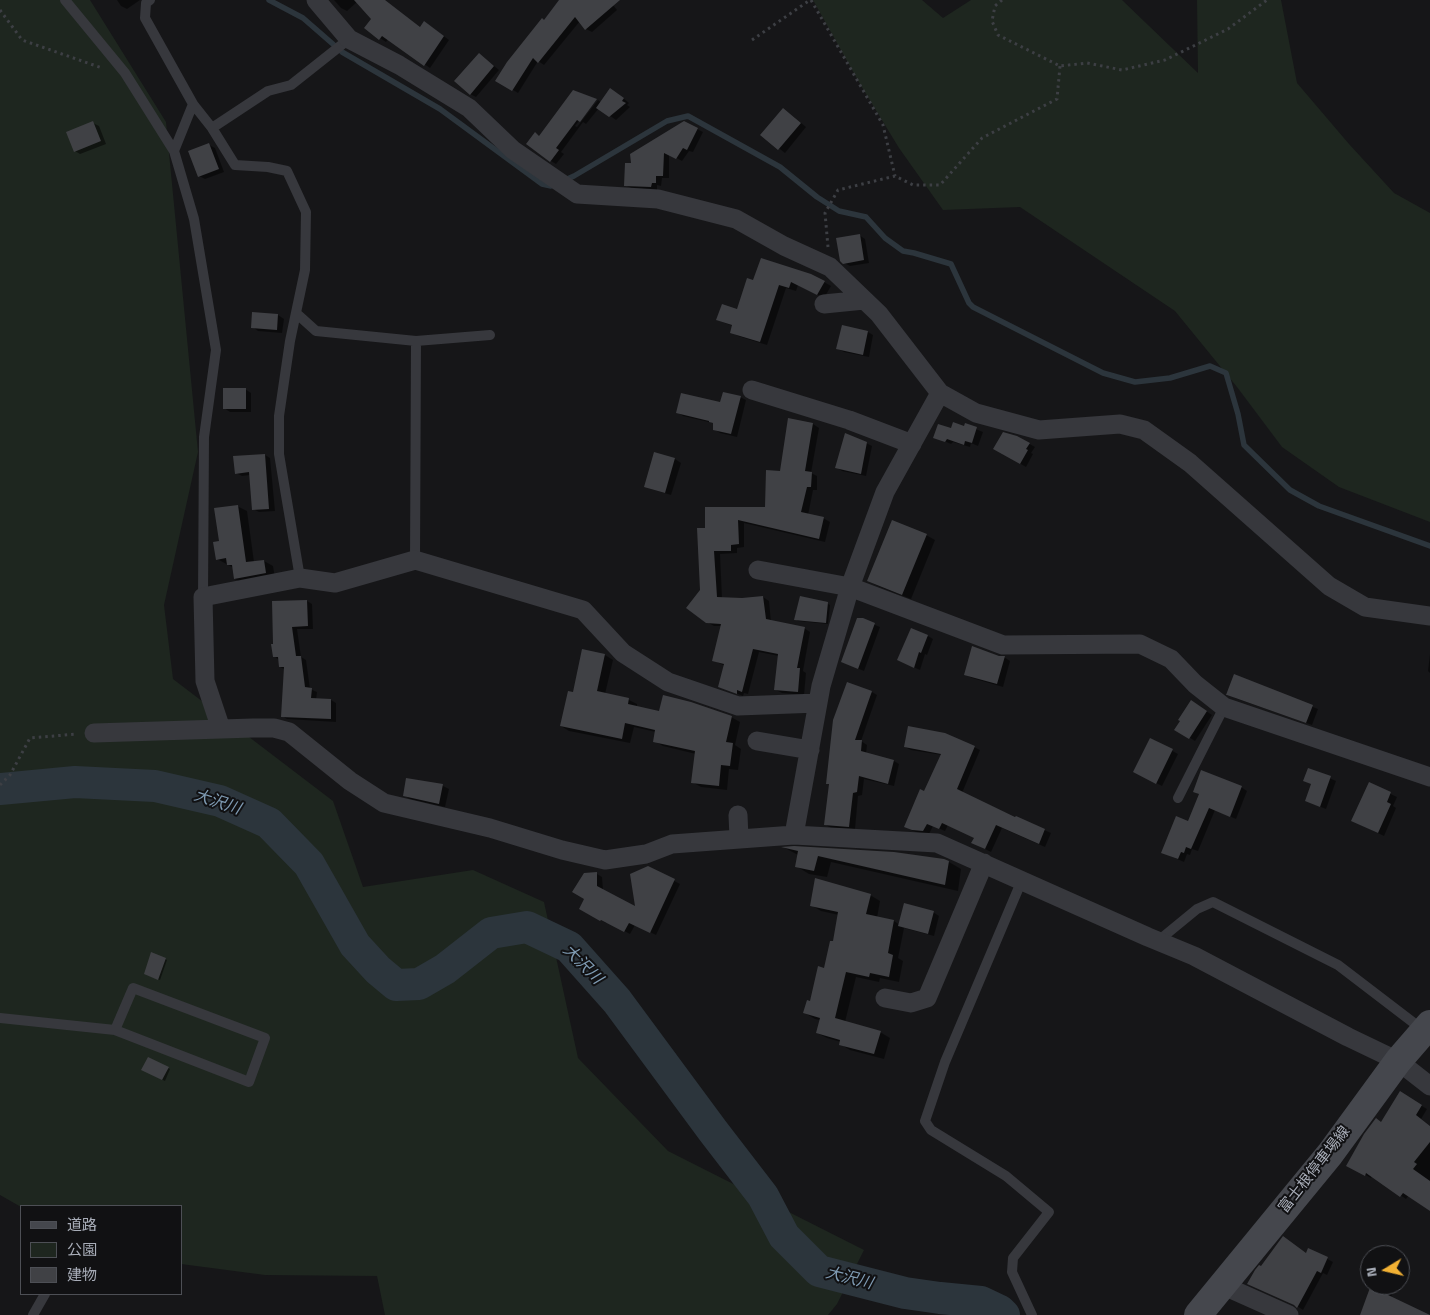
<!DOCTYPE html>
<html>
<head>
<meta charset="utf-8">
<style>
  body { margin:0 }
  #map { position:relative; width:1430px; height:1315px; overflow:hidden; background:#161618; font-family:"Titillium Web","Noto Sans JP",sans-serif }
  canvas { display:block }
  .legend { position:absolute; left:20px; top:1205px; width:162px; height:90px; box-sizing:border-box; background:#111113; border:1px solid #4d4f55; margin:0; padding:6px 9px; list-style:none; font-size:15px; color:#a8adb8 }
  .legend li { display:flex; align-items:center; gap:10px; height:25px }
  .legend b { width:25px; border:1px solid #4d4f55 }
  .north { position:absolute; left:1360px; top:1245px; width:50px; height:50px; box-sizing:border-box; background:#111113; border:1px solid #4d4f55; border-radius:50%; rotate:261deg; font-size:14px; font-weight:700; line-height:20px; text-align:center; color:#a8adb8 }
  .north::after { content:''; display:block; margin:auto; width:18px; height:22px; background:#f2b134; clip-path:polygon(50% 0,100% 100%,50% 72%,0 100%) }
</style>
</head>
<body>
<div id="map">
<canvas width="1430" height="1315"></canvas>
<ul class="legend">
<li><b style="height:6px;background:#45474d"></b>道路</li>
<li><b style="height:14px;background:#1e261f"></b>公園</li>
<li><b style="height:14px;background:#404145"></b>建物</li>
</ul>
<div class="north">N</div>
</div>
<script>
const ctx = document.querySelector('canvas').getContext('2d');
ctx.lineJoin = 'round';
function fill(path, color) { ctx.fillStyle = color; ctx.fill(path, 'evenodd'); }
const toPath = rows => new Path2D(rows.map(r => 'M' + r).join(''));
function stroke(path, color, width, dash) { ctx.strokeStyle = color; ctx.lineWidth = width; ctx.lineCap = dash ? 'butt' : 'round'; ctx.setLineDash(dash || []); ctx.stroke(path); }
function drawText(font, color, halo, rows, align = 'center') {
  ctx.font = font + ' "Titillium Web","Noto Sans JP",sans-serif'; ctx.lineWidth = 4; ctx.setLineDash([]); ctx.textBaseline = 'middle'; ctx.strokeStyle = halo; ctx.fillStyle = color; for (const [text, x, y, turn = 0] of rows) {
    ctx.save(); ctx.translate(x, y); ctx.rotate((+turn || 0) * Math.PI / 180); ctx.textAlign = isNaN(turn) ? turn : align; if (halo) ctx.strokeText(text, 0, 0); ctx.fillText(text, 0, 0); ctx.restore();
  }
}
fill(toPath([
  [0,0,90,0,166,122,198,452,164,605,173,679,333,801,363,887,473,870,544,902,578,1058,668,1151,864,1250,837,1304,828,1315,385,1315,377,1276,265,1275,181,1264,181,1206,21,1206,21,1207,0,1195],
  [813,0,922,0,943,18,971,0,1122,0,1198,73,1197,0,1281,0,1297,83,1349,144,1394,193,1430,213,1430,522,1339,487,1282,447,1237,387,1175,311,1020,207,943,210,899,148,860,84]
]), '#1e261f');
fill(toPath([
  [117,0,140,0,127,9,121,6],
  [334,0,384,0,421,28,430,26,449,40,430,68,388,39,386,42,365,28,372,19,357,2,347,11,341,8],
  [561,0,609,0,617,10,592,32,586,29,580,21,544,65,538,61,518,93,497,80],
  [479,54,499,70,476,97,470,94],
  [617,93,629,103,627,105,630,107,616,120,599,108,586,124,583,122,561,152,564,154,556,164,551,161,536,134,540,137,595,99,575,126,577,127,598,100,602,103],
  [789,113,806,127,785,153,762,135],
  [93,123,99,126,106,144,80,154,75,151],
  [697,129,703,132,693,152,689,151,682,161,669,154,669,178,662,178,661,186,657,185,657,190,631,188,625,185,632,164],
  [209,145,215,148,224,172,205,179,199,176],
  [859,235,865,239,869,263,850,266,844,263],
  [754,281,824,282,831,286,824,298,798,285,796,291,786,288,767,345,738,336,731,332,733,326,717,320,738,310],
  [278,315,284,319,282,333,258,331,253,327],
  [868,332,873,335,869,357,844,352,838,349],
  [245,389,251,393,251,412,230,412,224,408],
  [740,397,746,400,737,437,720,433,714,429,714,424,713,423,683,416,677,412,721,404],
  [789,420,813,424,819,428,811,473,817,476,817,490,813,490,808,515,823,518,830,522,825,542,744,523,744,547,737,548,737,553,720,554,722,598,742,599,763,597,769,601,771,622,804,628,810,632,803,671,806,673,804,695,782,693,776,690,779,656,759,652,748,694,744,693,743,696,720,687,725,666,713,660,722,626,714,626,707,622,701,590,706,529,766,509,781,472],
  [966,425,983,432,978,446,971,443,970,447,953,442,951,444,935,437,965,427],
  [1017,437,1035,447,1031,453,1033,454,1026,467,995,449],
  [866,443,872,446,866,476,842,471,836,467],
  [655,453,675,459,681,463,671,495,651,489,645,486],
  [265,455,270,458,275,511,259,512,253,509,250,475,242,476,236,473],
  [237,506,247,511,254,562,264,561,273,566,275,578,244,584,235,579,234,568,217,559,221,542],
  [926,535,935,540,911,599,878,586,868,581],
  [307,601,312,604,313,629,297,629,301,657,306,660,310,689,317,692,316,700,331,700,336,703,336,722,287,719,282,716,286,670,280,667,279,660,274,656],
  [828,604,830,605,828,624,798,621,795,619],
  [863,620,880,627,864,671,842,662],
  [928,636,933,639,927,655,925,654,920,670,904,663],
  [1430,654,1430,673,1428,671],
  [605,655,613,660,605,694,629,700,637,704,637,707,660,712,731,717,740,722,735,745,741,749,738,770,729,769,727,790,701,787,692,782,696,754,663,746,654,741,656,732,634,727,630,743,569,731,561,726,574,694],
  [999,657,1004,657,1010,661,1003,687,972,678,966,675],
  [1235,676,1318,709,1312,725,1235,698,1228,694],
  [872,692,877,695,861,741,867,745,866,754,894,761,899,764,894,786,864,779,862,795,858,796,855,829,831,828,826,825,830,785,828,784],
  [1197,705,1212,715,1195,741,1176,729],
  [1150,739,1178,754,1162,786,1140,775],
  [905,747,974,747,980,750,962,793,1051,833,1045,847,1002,828,991,852,979,846,975,838,948,825,945,831,933,826,929,834,919,833,911,830,925,793,942,755,911,750],
  [1309,769,1336,781,1326,809,1313,804,1313,785,1305,781],
  [407,779,443,786,449,789,445,807,410,799,404,795],
  [1370,784,1397,797,1393,806,1396,808,1384,836,1359,824],
  [1241,787,1247,791,1236,819,1215,810,1198,851,1192,849,1190,855,1187,854,1184,862,1168,855,1188,823,1200,795,1194,791],
  [785,848,794,848,949,862,961,869,958,891,831,862,827,877,809,874,796,866,798,855],
  [648,867,680,884,656,935,635,925,630,934,607,922,606,923,580,908,597,874,602,877,603,890,637,909],
  [870,895,880,901,877,918,894,921,900,925,933,912,939,916,934,936,904,928,898,958,903,961,899,982,880,978,879,982,856,977,845,1022,880,1032,890,1038,884,1059,850,1050,840,1044,841,1042,827,1038,817,1033,820,1020,815,1019,805,1013,811,1002,825,969,834,943,839,915,821,911,811,905],
  [165,959,167,960,160,980,147,975],
  [148,1058,170,1069,165,1081,143,1070],
  [1400,1093,1427,1109,1421,1119,1430,1126,1430,1209,1409,1195,1406,1199,1372,1176,1371,1178,1348,1165,1382,1123],
  [1309,1249,1333,1262,1327,1275,1323,1273,1303,1310,1297,1306],
  [1372,1285,1380,1285,1393,1291,1391,1298,1413,1315,1360,1315]
]), '#0007');
stroke(toPath([
  [269,0,303,18,342,52,440,109,542,184,551,186,554,185],
  [565,180,574,176,667,121,688,116,780,167,817,197,839,211,866,217,885,238,903,251,914,253,951,264,969,303,973,307,1103,373,1135,382,1170,378,1210,366,1226,373,1238,414,1244,445,1290,490,1319,506,1430,546]
]), '#2c353c', 5.5);
stroke(toPath([
  [0,789,75,782,155,786,220,801,269,823,309,864,355,945,378,970,396,985,419,984,445,969,491,933,527,927,569,947,617,1001,713,1131,763,1196,784,1236,819,1271,905,1293,940,1298,981,1302,1000,1311,1004,1315]
]), '#2c353c', 32);
fill(toPath([
  [354,0,385,0,420,27,424,21,444,36,424,66,382,36,379,40,364,28,371,19],
  [559,0,620,0,585,30,575,17,538,63,533,58,512,91,495,81,507,62,542,18,544,20],
  [479,53,494,66,470,95,454,81],
  [610,88,624,98,622,101,626,103,609,117,596,108],
  [573,90,597,99,580,122,577,120,556,148,559,150,550,162,526,144,535,132,539,136],
  [783,108,801,123,778,150,760,135],
  [93,121,101,141,74,152,66,132],
  [684,121,698,128,687,150,683,148,676,159,664,153,663,176,656,176,656,183,652,183,651,187,624,186,625,163,631,163,630,154],
  [209,143,219,169,198,177,188,151],
  [860,234,864,260,843,264,840,261,836,238],
  [761,258,811,274,825,281,817,295,791,282,789,288,779,285,760,342,730,333,732,325,716,320,722,304,737,309,747,278,753,280],
  [252,312,278,314,277,330,251,328],
  [842,325,868,331,863,355,836,349],
  [223,388,246,388,246,409,223,409],
  [723,392,741,396,731,434,713,430,713,423,709,422,709,421,676,413,681,393,720,402],
  [788,418,813,423,805,471,812,472,811,487,807,487,801,512,824,517,819,539,738,520,739,544,731,545,731,551,714,551,717,597,742,598,763,596,766,619,805,627,797,668,800,668,798,692,774,690,778,654,753,649,742,692,737,690,737,694,718,687,724,664,712,661,721,624,706,623,686,608,700,590,697,528,705,528,705,507,765,507,766,470,780,471],
  [953,422,964,426,965,423,977,427,972,443,965,441,964,445,947,439,945,442,933,438,938,424,951,428],
  [1003,432,1017,436,1030,443,1026,449,1028,450,1020,464,993,449],
  [845,433,867,442,861,474,835,468],
  [654,452,675,458,665,493,644,487],
  [265,454,269,509,252,510,249,472,235,474,233,456],
  [238,505,246,562,264,560,266,573,234,579,232,565,227,565,226,558,216,560,213,542,219,541,214,508],
  [892,520,927,534,902,595,867,581],
  [800,596,828,602,826,623,794,620],
  [307,600,308,626,292,627,296,656,301,656,305,687,312,688,311,698,331,699,331,719,281,717,284,667,279,667,278,657,273,657,271,644,273,644,272,601],
  [857,618,863,618,875,623,858,669,841,662],
  [911,628,928,635,921,653,919,652,914,668,897,660],
  [972,646,999,656,1005,656,997,684,964,675],
  [582,649,605,654,597,691,629,698,628,704,659,711,663,695,691,702,732,716,726,742,733,743,730,766,721,765,719,786,691,783,695,751,653,742,655,730,625,723,622,739,560,726,568,691,573,692],
  [1234,674,1313,705,1306,723,1227,695,1226,695],
  [847,682,872,691,855,740,862,740,861,751,894,760,888,784,859,776,857,792,853,793,849,827,824,825,829,784,826,784,833,720],
  [1191,700,1207,711,1189,739,1174,730,1180,721,1178,720],
  [908,726,945,733,975,746,957,789,1015,817,1016,816,1045,829,1039,844,996,825,985,849,971,843,974,838,942,823,939,829,927,824,923,831,912,830,904,827,920,789,924,791,941,754,904,747],
  [1150,738,1173,749,1156,784,1133,772],
  [1308,768,1331,776,1320,807,1305,801,1311,784,1303,781],
  [1201,770,1242,786,1230,817,1209,808,1191,849,1186,847,1184,853,1181,852,1178,859,1161,853,1176,816,1188,821,1199,794,1193,792],
  [406,778,443,784,439,804,403,796],
  [1369,782,1391,792,1387,802,1391,804,1378,833,1351,821],
  [794,846,894,852,944,859,949,861,945,885,818,856,814,871,795,867,798,851,781,847],
  [648,866,675,879,650,933,629,923,624,932,601,920,600,921,579,909,584,899,572,892,584,873,597,872,597,886,635,906,630,874],
  [815,878,871,894,866,914,894,920,888,953,893,955,889,977,870,973,869,977,846,972,835,1018,881,1031,874,1054,839,1045,840,1040,816,1033,820,1018,803,1013,807,1000,810,1001,818,966,824,968,830,941,833,941,838,912,810,906],
  [904,903,934,911,928,934,898,926],
  [151,952,166,958,158,980,144,974],
  [148,1057,169,1067,162,1080,141,1070],
  [1400,1091,1422,1105,1416,1115,1430,1126,1430,1142,1414,1162,1417,1164,1413,1169,1430,1181,1430,1211,1403,1193,1400,1197,1366,1173,1365,1176,1346,1166,1364,1134,1376,1118,1381,1122],
  [1283,1236,1306,1253,1308,1248,1328,1257,1321,1273,1317,1271,1297,1308,1294,1305,1247,1284,1255,1270,1259,1265,1261,1266],
  [1371,1285,1389,1285,1386,1294,1430,1315,1360,1315]
]), '#404145');
stroke(toPath([
  [811,0,883,125,895,176],
  [1002,0,995,6,992,21,998,35,1060,66,1087,63,1122,70,1165,60,1228,29,1267,0],
  [0,10,22,40,102,68],
  [752,40,810,0],
  [828,247,825,213,838,190,895,176,913,185,940,185,982,138,1057,99,1060,66],
  [0,785,10,775,30,738,77,734]
]), '#3d3f44', 3, [2.5, 4]);
stroke(toPath([
  [65,0,125,73,174,151],
  [150,0,146,3,145,18,193,104],
  [212,128,268,91,291,85,349,39],
  [296,313,316,331,416,341,415,560],
  [416,341,490,335],
  [203,597,204,437,216,350,194,219,174,151,193,104,212,128,235,165,268,167,287,171,306,212,305,270,290,341,279,416,279,454,300,578],
  [1178,798,1224,707],
  [1022,880,945,1062,925,1121,931,1130,1006,1176,1049,1212,1013,1258,1012,1272,1032,1315],
  [1158,941,1197,909,1213,902,1338,965,1423,1030],
  [0,1018,115,1030,249,1082,265,1038,133,988,115,1030],
  [33,1315,45,1294]
]), '#37383d', 10);
stroke(toPath([
  [316,0,349,39,399,65,469,108,513,150,577,194,658,199,736,219,784,246,830,267,879,314,940,393,976,413,1039,430,1120,424,1144,430,1190,463,1329,586,1365,607,1430,616],
  [824,304,864,300],
  [752,390,849,420,912,444],
  [758,570,850,587,1003,645,1140,644,1171,659,1195,684,1224,707,1430,777],
  [221,729,205,681,203,597,300,578,335,583,415,560,583,610,623,653,668,682,738,706,818,703],
  [94,733,253,728,274,728,289,732,350,781,384,803,490,828,562,850,605,860,646,854,672,844,794,835,937,843,1148,937,1194,956,1348,1037,1398,1061,1430,1086],
  [757,741,810,750],
  [738,815,739,838],
  [794,835,821,686,850,587,885,492,940,393],
  [885,998,911,1003,927,998,984,863],
  [1222,1285,1289,1315]
]), '#37383d', 19);
stroke(toPath([
  [1198,1315,1330,1154,1398,1061,1430,1024]
]), '#45474d', 28);
drawText('15px', '#a8adb8', '#111113', [
  ["富士根停車場線",1315,1170,-52]
]);
drawText('italic 16px', '#7f9bb3', '#111113', [
  ["大沢川",217,803,18],
  ["大沢川",582,965,45],
  ["大沢川",849,1279,14]
]);
</script>
</body>
</html>
